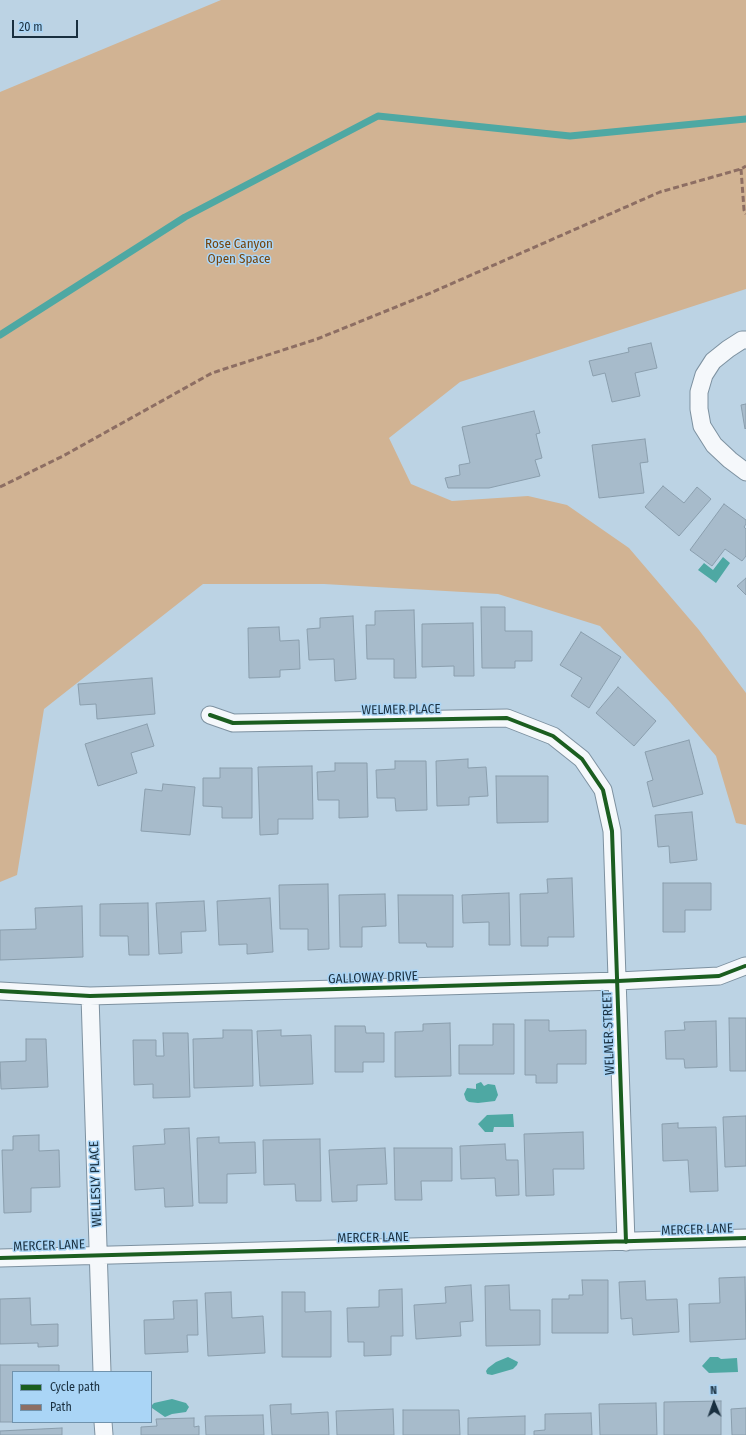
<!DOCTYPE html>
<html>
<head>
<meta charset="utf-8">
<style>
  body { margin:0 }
  #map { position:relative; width:746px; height:1435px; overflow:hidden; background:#bcd3e4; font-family:"Fira Sans Condensed",sans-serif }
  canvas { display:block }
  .legend { position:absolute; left:12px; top:1371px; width:140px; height:52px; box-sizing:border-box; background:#aad5f6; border:1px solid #7093ad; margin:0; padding:5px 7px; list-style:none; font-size:12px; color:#192f3f }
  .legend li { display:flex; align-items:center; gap:8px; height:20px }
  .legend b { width:20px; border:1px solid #7093ad }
  .north { position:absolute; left:694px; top:1383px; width:40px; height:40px; -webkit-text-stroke:3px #aad5f6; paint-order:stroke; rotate:358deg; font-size:11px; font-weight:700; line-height:16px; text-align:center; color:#192f3f }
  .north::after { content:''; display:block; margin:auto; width:14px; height:18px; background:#192f3f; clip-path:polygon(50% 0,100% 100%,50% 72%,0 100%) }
  .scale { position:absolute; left:12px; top:20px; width:66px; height:18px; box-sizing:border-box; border:2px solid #192f3f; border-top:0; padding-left:5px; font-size:12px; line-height:14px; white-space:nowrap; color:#192f3f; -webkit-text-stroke:3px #aad5f6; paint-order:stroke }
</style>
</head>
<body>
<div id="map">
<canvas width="746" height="1435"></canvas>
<ul class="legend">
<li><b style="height:5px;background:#1b5e20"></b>Cycle path</li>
<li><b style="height:5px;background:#8d6e63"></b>Path</li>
</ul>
<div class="north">N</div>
<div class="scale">20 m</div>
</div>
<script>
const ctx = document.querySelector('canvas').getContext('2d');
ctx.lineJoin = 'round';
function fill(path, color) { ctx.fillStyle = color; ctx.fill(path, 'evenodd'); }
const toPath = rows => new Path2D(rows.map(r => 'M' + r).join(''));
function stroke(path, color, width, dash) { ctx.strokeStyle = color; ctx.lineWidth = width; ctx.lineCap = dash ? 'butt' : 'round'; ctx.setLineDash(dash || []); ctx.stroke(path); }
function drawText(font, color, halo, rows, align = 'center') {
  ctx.font = font + ' "Fira Sans Condensed",sans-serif'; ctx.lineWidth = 3; ctx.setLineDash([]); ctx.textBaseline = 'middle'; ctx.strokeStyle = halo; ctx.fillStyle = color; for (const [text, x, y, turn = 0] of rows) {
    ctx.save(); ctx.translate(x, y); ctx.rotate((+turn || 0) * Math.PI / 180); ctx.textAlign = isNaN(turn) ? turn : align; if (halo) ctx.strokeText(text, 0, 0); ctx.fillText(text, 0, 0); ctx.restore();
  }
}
fill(toPath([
  [221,0,746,0,746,289,460,382,389,438,411,484,452,501,528,496,567,505,629,548,699,630,746,693,746,825,736,823,716,756,670,702,600,626,498,594,324,584,203,584,44,709,17,875,0,882,0,92]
]), '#d1b393');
fill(toPath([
  [723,557,730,563,716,583,698,570,704,563,713,570],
  [481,1082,484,1086,488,1084,495,1085,498,1095,495,1101,478,1103,469,1102,466,1100,464,1094,467,1088,476,1089,476,1084],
  [513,1114,514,1127,494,1127,493,1132,485,1132,478,1124,487,1115],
  [508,1357,518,1362,517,1365,513,1369,492,1375,487,1374,486,1371,488,1368,496,1362],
  [710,1357,718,1357,721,1359,737,1358,738,1372,709,1373,702,1366],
  [172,1399,186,1403,189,1407,186,1412,172,1414,165,1417,152,1408,152,1405,154,1403]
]), '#4ea8a3');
stroke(toPath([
  [0,335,185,217,378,116,570,136,746,119]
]), '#4ea8a3', 7);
const building = toPath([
  [651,343,657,368,635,373,640,396,612,402,605,373,593,376,589,361,629,352,628,348,651,343],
  [746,404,746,428,745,429,741,405,746,404],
  [534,411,540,433,536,434,542,458,535,460,540,476,489,488,448,488,445,478,460,475,459,465,470,463,462,427,534,411],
  [645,439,648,462,640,463,644,493,599,498,592,445,645,439],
  [663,486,684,503,697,487,711,499,679,536,645,507,663,486],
  [724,504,746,520,746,524,744,527,746,529,746,556,742,561,725,549,712,566,690,550,724,504],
  [746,578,746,595,737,586,746,578],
  [481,607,505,607,505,631,532,631,532,661,515,661,515,668,482,668,481,607],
  [414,610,416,678,394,678,394,659,367,659,366,625,375,625,375,611,414,610],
  [353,616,356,679,335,681,334,659,309,660,307,629,320,628,320,618,353,616],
  [473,623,474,676,454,676,454,666,422,667,422,624,473,623],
  [279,627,280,641,299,640,300,669,280,670,280,677,249,678,248,628,279,627],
  [581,632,621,657,589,708,571,696,582,678,560,665,581,632],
  [152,678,155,714,97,719,96,704,80,705,78,684,152,678],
  [618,687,656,721,634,746,596,713,618,687],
  [147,724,154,746,131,753,137,773,98,786,85,744,147,724],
  [689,740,703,794,653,807,647,782,653,780,645,752,689,740],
  [468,759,468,768,486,767,488,796,469,797,469,805,437,806,436,761,468,759],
  [395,761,426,761,427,810,396,811,395,798,377,798,376,770,395,769,395,761],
  [335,763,367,763,368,817,339,818,339,800,318,800,317,772,335,771,335,763],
  [312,766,313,819,278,819,278,834,260,835,258,767,312,766],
  [220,768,252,768,252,818,222,818,222,807,203,806,203,778,220,778,220,768],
  [496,776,548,776,548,822,497,823,496,776],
  [163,784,195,787,190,835,141,831,145,789,162,791,163,784],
  [692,812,697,860,670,863,669,846,658,847,655,815,692,812],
  [572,878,574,937,548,937,548,946,521,946,520,894,548,893,547,879,572,878],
  [663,883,711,883,711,910,685,910,685,932,663,932,663,883],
  [328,884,329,949,308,950,308,929,280,929,279,885,328,884],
  [509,893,510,945,489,945,489,922,463,923,462,895,509,893],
  [385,894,386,926,362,927,362,947,340,947,339,895,385,894],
  [398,895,453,895,453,947,427,947,426,943,399,943,398,895],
  [270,898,273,952,247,954,247,944,219,945,217,901,270,898],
  [204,901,206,931,181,932,182,953,159,954,156,903,204,901],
  [148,903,149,955,129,955,128,936,100,936,100,904,148,903],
  [82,906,83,957,0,960,0,930,36,929,35,908,82,906],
  [729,1018,746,1018,746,1071,730,1071,729,1018],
  [525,1020,549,1020,549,1031,586,1030,586,1064,557,1064,557,1083,536,1083,536,1075,525,1075,525,1020],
  [716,1021,717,1067,685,1068,684,1059,666,1059,665,1031,685,1030,684,1022,716,1021],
  [450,1023,451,1076,395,1077,395,1032,423,1031,423,1024,450,1023],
  [493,1024,514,1024,514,1074,459,1074,459,1045,493,1045,493,1024],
  [335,1026,365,1026,366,1033,384,1033,384,1062,363,1062,363,1072,335,1072,335,1026],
  [223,1030,252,1030,253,1086,194,1088,193,1039,223,1038,223,1030],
  [281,1030,281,1036,311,1035,313,1084,260,1086,257,1031,281,1030],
  [163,1033,188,1033,190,1097,153,1098,153,1084,134,1085,133,1040,156,1040,156,1056,164,1056,163,1033],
  [26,1039,46,1039,48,1087,1,1089,0,1062,26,1061,26,1039],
  [746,1116,746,1166,725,1167,723,1117,746,1116],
  [678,1123,678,1128,716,1127,718,1191,690,1192,688,1160,663,1161,662,1124,678,1123],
  [189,1128,193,1206,165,1207,164,1188,135,1190,133,1146,165,1144,164,1129,189,1128],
  [583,1132,584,1169,553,1169,554,1195,526,1196,524,1134,583,1132],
  [39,1135,39,1151,59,1150,60,1187,31,1188,31,1212,4,1213,2,1150,13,1150,13,1136,39,1135],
  [219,1137,219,1143,255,1142,256,1173,227,1174,227,1203,199,1203,197,1138,219,1137],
  [320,1139,321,1201,296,1201,295,1184,264,1185,263,1140,320,1139],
  [505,1144,506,1160,518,1160,519,1195,496,1196,495,1178,461,1179,460,1146,505,1144],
  [385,1148,387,1184,357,1185,357,1201,332,1202,329,1150,385,1148],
  [394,1148,452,1148,452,1181,421,1181,422,1200,395,1200,394,1148],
  [745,1277,746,1339,690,1342,689,1304,720,1303,719,1278,745,1277],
  [582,1280,608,1280,608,1333,552,1333,552,1299,569,1299,569,1295,583,1295,582,1280],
  [645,1281,646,1300,677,1299,679,1332,633,1335,632,1318,621,1319,619,1282,645,1281],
  [471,1285,473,1321,460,1322,461,1336,416,1339,414,1305,446,1303,445,1287,471,1285],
  [509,1285,510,1310,540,1310,540,1345,486,1346,485,1286,509,1285],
  [402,1289,403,1336,391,1336,391,1355,364,1356,364,1342,348,1342,347,1308,379,1307,379,1290,402,1289],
  [231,1292,232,1318,263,1316,265,1353,208,1356,205,1293,231,1292],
  [282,1292,305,1292,305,1312,331,1311,331,1357,282,1357,282,1292],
  [30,1298,31,1325,58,1324,58,1346,38,1347,38,1343,0,1344,0,1299,30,1298],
  [197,1300,198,1335,187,1335,188,1352,145,1354,144,1320,174,1319,173,1301,197,1300],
  [0,1365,59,1365,59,1372,13,1372,13,1422,25,1422,0,1422,0,1365],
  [721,1401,721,1435,664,1435,664,1402,721,1401],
  [656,1403,657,1435,600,1435,599,1404,656,1403],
  [291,1404,291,1414,328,1412,329,1435,272,1435,270,1405,291,1404],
  [746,1408,746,1435,732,1435,731,1409,746,1408],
  [393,1409,394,1435,337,1435,336,1411,393,1409],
  [403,1410,459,1410,460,1435,403,1435,403,1410],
  [591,1413,592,1435,534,1435,534,1431,545,1430,545,1414,591,1413],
  [263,1415,264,1435,206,1435,205,1416,263,1415],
  [525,1416,525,1435,468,1435,468,1418,525,1416],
  [194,1418,194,1427,199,1426,199,1435,141,1435,141,1427,157,1426,156,1419,194,1418],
  [62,1428,62,1435,0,1435,0,1431,62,1428]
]);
fill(building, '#a7bbcb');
stroke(building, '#8a9ead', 1);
const street = toPath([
  [746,340,742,340,728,349,713,361,704,375,699,392,699,409,702,426,714,445,730,460,746,472],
  [210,715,233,723,507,718,553,736,582,759,603,790,612,831,626,1242],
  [0,991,90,996,618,981,719,976,745,966],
  [90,996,102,1372],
  [0,1258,746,1238],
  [103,1422,104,1435]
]);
stroke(street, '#7d91a0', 19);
stroke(street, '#f5f8fb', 17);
stroke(toPath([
  [741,169,744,210,746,214],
  [0,487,63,456,212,373,317,339,428,294,660,192,741,169,746,166]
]), '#8d6e63', 3, [6, 3]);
stroke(toPath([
  [210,715,233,723,507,718,553,736,582,759,603,790,612,831,626,1242],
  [0,991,90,996,618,981,719,976,745,966],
  [0,1258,746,1238]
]), '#1b5e20', 4);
drawText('13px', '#75440b', '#aad5f6', [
  ["Rose Canyon",239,244],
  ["Open Space",239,259]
]);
drawText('13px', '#192f3f', '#aad5f6', [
  ["WELMER PLACE",401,710,-1],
  ["GALLOWAY DRIVE",373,978,-2],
  ["WELMER STREET",609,1033,-92],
  ["WELLESLY PLACE",96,1184,-92],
  ["MERCER LANE",697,1230,-2],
  ["MERCER LANE",373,1238,-1],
  ["MERCER LANE",49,1246,-2]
]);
</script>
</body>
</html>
